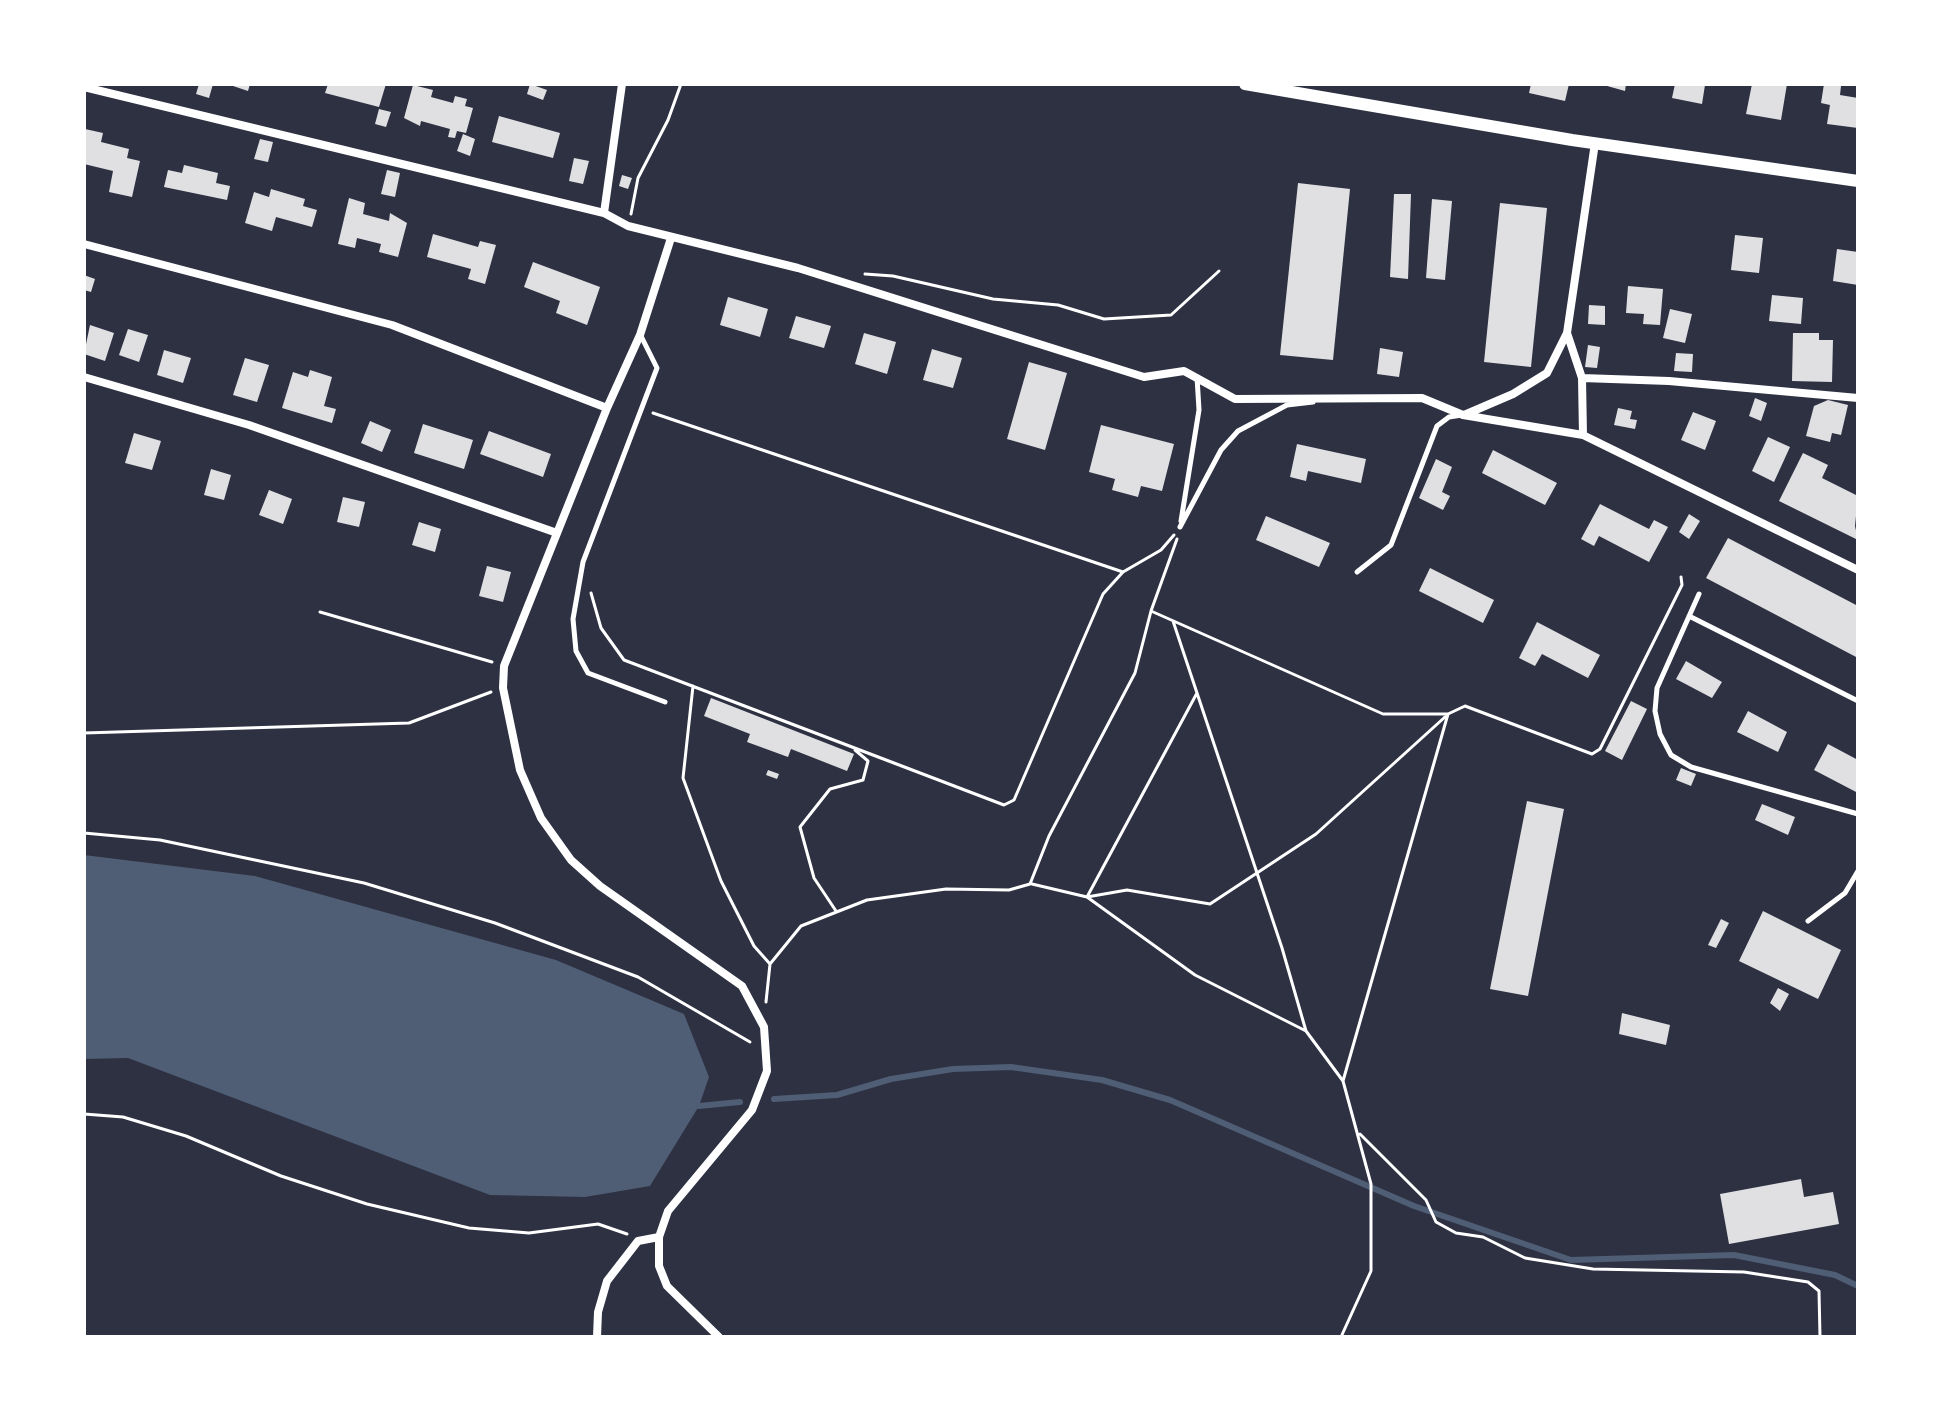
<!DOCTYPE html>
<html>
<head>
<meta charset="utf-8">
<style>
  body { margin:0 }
  #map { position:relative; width:1942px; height:1421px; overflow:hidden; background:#2d3142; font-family:Rubik,sans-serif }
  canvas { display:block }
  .frame { position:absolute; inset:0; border:86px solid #fff; pointer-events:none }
</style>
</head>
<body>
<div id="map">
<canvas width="1942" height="1421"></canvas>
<div class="frame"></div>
</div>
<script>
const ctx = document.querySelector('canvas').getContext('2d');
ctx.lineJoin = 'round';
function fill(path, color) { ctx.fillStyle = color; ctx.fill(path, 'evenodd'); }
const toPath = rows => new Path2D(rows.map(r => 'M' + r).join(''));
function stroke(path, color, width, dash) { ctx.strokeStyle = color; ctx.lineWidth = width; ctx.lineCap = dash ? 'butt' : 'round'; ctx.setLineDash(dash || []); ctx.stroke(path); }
fill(toPath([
  [84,855,255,876,556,960,684,1014,709,1077,699,1106,650,1186,585,1197,490,1195,128,1058,84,1059]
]), '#4f5d75');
stroke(toPath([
  [774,1099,837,1095,891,1079,953,1069,1011,1067,1102,1080,1170,1100,1414,1206,1571,1260,1734,1255,1835,1275,1858,1286],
  [699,1106,740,1102]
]), '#4f5d75', 6);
fill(toPath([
  [199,84,213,84,209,98,196,94],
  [227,84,250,84,248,91],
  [328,84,386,84,379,107,325,93],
  [530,84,547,90,543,100,527,94],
  [1531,84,1569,84,1565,101,1529,93],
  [1600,84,1626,84,1625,91],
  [1675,84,1705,85,1702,104,1672,98],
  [1752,84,1787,84,1781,120,1746,114],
  [1824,84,1841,86,1840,95,1858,98,1858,128,1827,124,1830,105,1821,103],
  [413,85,433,90,431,97,453,103,455,96,467,99,465,106,473,108,466,133,457,131,455,138,448,137,450,129,421,121,420,126,404,118],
  [379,109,391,112,386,127,375,124],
  [499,116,560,133,553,158,492,142],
  [85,129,103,133,101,142,129,149,127,158,140,161,132,197,109,192,113,171,84,164],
  [463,134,475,139,470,156,457,151],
  [260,139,273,142,268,162,254,159],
  [574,158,589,161,583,184,569,181],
  [184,165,218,173,216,183,230,186,227,200,164,187,168,170,182,173],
  [387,170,400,173,395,197,381,194],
  [622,175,632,178,628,189,619,186],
  [1298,183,1350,189,1333,360,1280,355],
  [271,189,305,199,303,206,317,210,312,227,276,217,272,231,245,223,254,192,269,197],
  [1394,194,1411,194,1408,279,1390,277],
  [349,198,365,203,363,214,389,221,390,213,407,223,398,257,379,252,381,244,357,238,355,248,338,244],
  [1432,199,1452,201,1445,280,1426,278],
  [1500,203,1547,208,1531,367,1484,362],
  [433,234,478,247,480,241,496,245,485,284,468,279,471,269,427,257],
  [1735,235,1763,238,1759,273,1731,270],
  [1837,249,1858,252,1858,285,1833,281],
  [533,262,600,287,587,325,556,313,560,301,524,287],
  [84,275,95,279,91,292,84,290],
  [1628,286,1663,289,1660,325,1643,324,1644,314,1626,313],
  [1772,295,1803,298,1801,324,1769,321],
  [728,297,768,309,760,337,720,325],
  [1589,305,1605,306,1605,325,1588,324],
  [1670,309,1692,314,1685,343,1663,338],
  [796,316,831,326,824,348,789,338],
  [90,325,114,333,105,361,84,354],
  [128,329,148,335,139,362,119,355],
  [864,333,896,342,887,374,855,364],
  [1793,333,1819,333,1819,340,1833,340,1832,382,1792,381],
  [1588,345,1600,347,1597,368,1585,367],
  [1380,348,1403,352,1399,377,1377,374],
  [932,349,962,358,953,388,923,380],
  [164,350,191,358,183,383,157,375],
  [1676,353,1693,354,1692,372,1674,371],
  [245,358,269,365,257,402,233,395],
  [1029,362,1067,373,1045,450,1007,439],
  [310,370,332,377,324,406,336,409,332,423,282,408,293,372,308,377],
  [1755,398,1767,403,1761,421,1749,416],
  [1828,400,1848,405,1841,435,1832,433,1830,442,1806,436,1814,406],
  [1618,408,1632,411,1630,419,1637,420,1635,429,1614,425],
  [1693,412,1716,421,1705,450,1681,440],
  [370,421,391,430,382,452,361,443],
  [423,424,473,440,464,469,414,453],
  [1101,425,1174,444,1162,491,1141,486,1138,497,1112,490,1115,479,1089,472],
  [489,431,551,454,543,477,480,454],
  [134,433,161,441,152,470,125,463],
  [1768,437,1790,447,1774,482,1752,471],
  [1297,444,1366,459,1361,483,1308,471,1306,481,1290,477],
  [1493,450,1557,483,1545,505,1482,473],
  [1803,453,1828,465,1822,478,1858,496,1855,526,1858,540,1779,501],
  [1436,459,1452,467,1442,492,1450,496,1443,510,1419,498],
  [211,469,231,475,224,500,204,495],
  [269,490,292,499,283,524,259,515],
  [343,497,365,502,359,527,337,522],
  [1600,504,1649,529,1654,520,1668,527,1649,562,1599,536,1594,546,1581,539],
  [1689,514,1700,521,1689,539,1679,532],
  [1266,516,1330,543,1319,567,1256,540],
  [419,522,441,529,435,552,412,545],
  [1728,538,1858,606,1858,658,1706,578],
  [487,566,511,572,503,602,479,596],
  [1430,568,1494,600,1483,623,1419,591],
  [1537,622,1600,655,1588,678,1542,654,1535,666,1519,658],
  [1686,661,1722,682,1712,698,1676,679],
  [711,698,854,754,847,771,791,749,788,757,747,742,750,734,704,716],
  [1631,701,1647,709,1622,760,1605,751],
  [1748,711,1787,732,1778,752,1737,732],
  [1828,744,1858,760,1858,793,1814,770],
  [1681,768,1696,774,1691,786,1676,780],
  [768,770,779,774,777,779,766,775],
  [1527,801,1564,809,1528,996,1490,989],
  [1762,804,1795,817,1788,835,1755,820],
  [1763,911,1841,950,1818,999,1739,961],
  [1721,919,1729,923,1716,948,1708,945],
  [1778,988,1789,994,1780,1011,1770,1003],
  [1622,1013,1670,1025,1666,1045,1619,1034],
  [1801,1179,1804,1197,1833,1192,1839,1224,1729,1244,1720,1194]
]), '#e0e0e3');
stroke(toPath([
  [631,214,638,178,668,120,681,84],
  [865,274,893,276,993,299,1058,305,1104,319,1171,315,1219,271],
  [653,413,1123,572,1161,550,1174,535],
  [591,593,601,628,624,660,1004,805,1014,800,1103,594,1123,572],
  [1151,611,1383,714,1448,714,1465,706,1592,754,1600,749,1682,585,1681,577],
  [320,612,492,662],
  [1173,621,1282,948,1306,1031],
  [693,686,683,778,721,881,754,946,770,964],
  [84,733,409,723,491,692],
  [84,833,160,840,364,883,495,923,638,977,750,1042],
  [1032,884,1087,897,1195,975,1306,1031,1343,1081],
  [1087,897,1127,890,1210,904,1316,834,1445,717],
  [1087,897,1197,693],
  [836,911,814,878,800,827,830,789,863,780,868,761,855,750],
  [766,1002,770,964,801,926,867,900,946,889,1009,890,1030,884,1049,836,1135,673,1151,611,1177,539],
  [84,1114,123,1117,186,1136,281,1176,367,1204,469,1228,529,1233,598,1224,627,1234],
  [1360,1134,1426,1200,1436,1222,1456,1233,1483,1237,1525,1258,1593,1269,1744,1272,1808,1282,1819,1291,1820,1337],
  [1341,1337,1371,1271,1371,1184,1343,1081,1448,714]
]), '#fff', 3);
stroke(toPath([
  [641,336,657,368,583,562,573,619,576,651,588,673,665,702],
  [1181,521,1199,410,1197,377],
  [1180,527,1221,450,1238,431,1287,405,1313,402],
  [1357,572,1391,545,1437,426,1449,417,1462,415],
  [1699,594,1657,688,1655,711,1660,734,1671,755,1691,767,1858,814],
  [1689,616,1858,701],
  [1808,921,1845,893,1858,871]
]), '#fff', 5);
stroke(toPath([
  [84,87,604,213,628,226,798,268,1144,377,1184,371,1235,399,1422,398,1463,415,1583,435,1858,570],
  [604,213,622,84],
  [671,238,640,335,607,408,504,666,503,688,520,770,541,818,571,860,600,886,742,986,764,1027,767,1071,752,1110,668,1211,659,1237,659,1266,667,1286,719,1337],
  [84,244,392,325,607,408],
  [1567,333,1582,378],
  [84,377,249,425,557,533],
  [1464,415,1513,394,1547,373,1567,333,1595,143],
  [1583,435,1582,378,1669,381,1858,398],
  [597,1337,598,1312,607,1281,638,1241,659,1237]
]), '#fff', 8);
stroke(toPath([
  [1245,84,1572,140,1858,181]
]), '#fff', 12);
</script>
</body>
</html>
